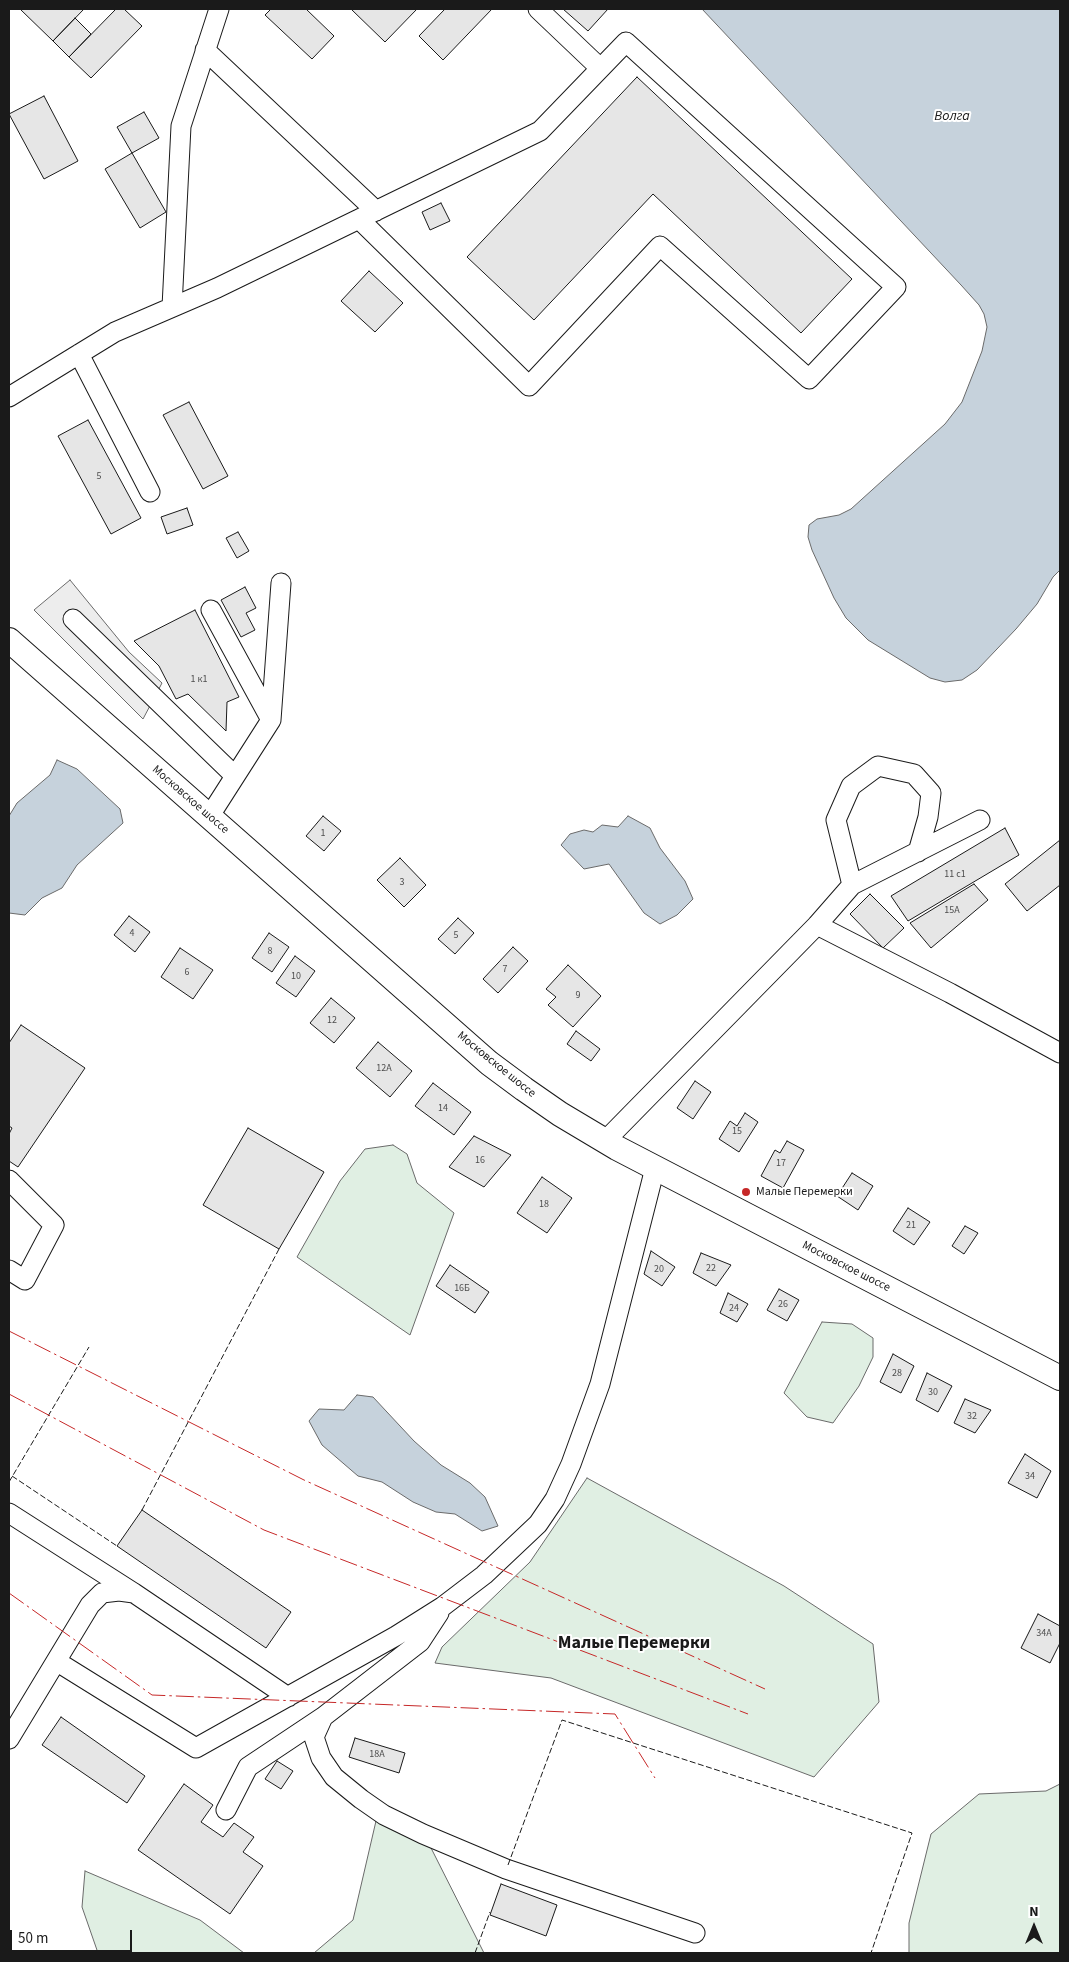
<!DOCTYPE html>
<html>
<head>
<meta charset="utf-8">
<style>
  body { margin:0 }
  #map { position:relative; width:1069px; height:1962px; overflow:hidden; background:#fff; font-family:"Source Sans 3",sans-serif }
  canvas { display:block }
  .frame { position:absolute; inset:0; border:10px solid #1a1a1a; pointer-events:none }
  .north { position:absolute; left:1009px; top:1902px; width:50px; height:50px; -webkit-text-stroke:4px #fff; paint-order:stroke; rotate:0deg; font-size:14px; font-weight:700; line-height:20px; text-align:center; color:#1a1a1a }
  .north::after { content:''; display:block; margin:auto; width:18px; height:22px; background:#1a1a1a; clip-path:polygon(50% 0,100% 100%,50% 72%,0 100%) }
  .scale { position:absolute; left:10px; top:1930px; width:122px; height:22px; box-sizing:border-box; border:2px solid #1a1a1a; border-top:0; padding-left:6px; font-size:15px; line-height:18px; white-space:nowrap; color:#1a1a1a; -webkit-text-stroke:4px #fff; paint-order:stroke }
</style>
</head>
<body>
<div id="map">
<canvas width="1069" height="1962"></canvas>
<div class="frame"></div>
<div class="north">N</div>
<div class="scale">50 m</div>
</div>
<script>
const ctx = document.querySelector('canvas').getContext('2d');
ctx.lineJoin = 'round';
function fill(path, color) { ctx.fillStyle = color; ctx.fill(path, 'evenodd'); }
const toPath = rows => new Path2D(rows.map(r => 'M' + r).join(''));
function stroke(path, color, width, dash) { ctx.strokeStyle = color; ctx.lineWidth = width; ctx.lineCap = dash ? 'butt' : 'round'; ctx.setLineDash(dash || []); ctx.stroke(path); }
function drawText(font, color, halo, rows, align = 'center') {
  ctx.font = font + ' "Source Sans 3",sans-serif'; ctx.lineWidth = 4; ctx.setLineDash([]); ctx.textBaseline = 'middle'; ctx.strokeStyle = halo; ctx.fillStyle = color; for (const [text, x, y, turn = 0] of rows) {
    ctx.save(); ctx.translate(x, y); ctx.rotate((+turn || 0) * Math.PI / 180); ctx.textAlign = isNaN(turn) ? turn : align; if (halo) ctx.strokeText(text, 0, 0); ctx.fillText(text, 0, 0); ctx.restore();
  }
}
const green = toPath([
  [393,1145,407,1154,417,1183,454,1213,410,1335,297,1257,340,1181,365,1149,393,1145],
  [822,1322,852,1324,873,1338,873,1357,859,1386,833,1423,807,1417,784,1393,822,1322],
  [587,1478,784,1586,873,1644,879,1702,814,1777,551,1678,435,1663,442,1647,530,1562,587,1478],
  [1060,1784,1060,1953,909,1953,909,1923,931,1834,979,1794,1046,1791,1060,1784],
  [376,1821,428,1842,484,1953,314,1953,353,1920,376,1821],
  [85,1871,200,1920,244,1953,98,1953,82,1907,85,1871]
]);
fill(green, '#e0efe3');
stroke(green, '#6a6a6a', 1);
const parking = toPath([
  [70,580,129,652,162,683,143,719,34,610,70,580]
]);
fill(parking, '#ededed');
stroke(parking, '#6a6a6a', 1);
const water = toPath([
  [702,9,1060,9,1060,570,1053,577,1037,604,1016,629,977,670,962,680,945,682,930,678,868,640,846,618,834,598,812,550,808,537,809,525,817,519,839,515,851,509,945,424,962,402,982,351,987,327,984,314,979,305,961,285,702,9],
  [57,760,77,769,120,809,123,823,77,865,62,888,42,898,25,915,9,913,9,816,17,803,50,775,57,760],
  [628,816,650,828,660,848,685,881,693,899,677,915,660,924,644,913,609,864,584,869,561,845,570,834,584,830,593,832,602,825,618,827,628,816],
  [357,1395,373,1397,414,1441,441,1465,470,1483,485,1497,498,1526,482,1531,455,1514,436,1512,413,1502,382,1482,358,1476,322,1445,309,1421,319,1409,344,1410,357,1395]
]);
fill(water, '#c6d2dc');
stroke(water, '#6a6a6a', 1);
const building = toPath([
  [20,9,84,9,53,41,20,9],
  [116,9,124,9,142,26,91,78,69,57,116,9],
  [271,9,306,9,334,36,312,59,265,15,271,9],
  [351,9,417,9,385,42,351,9],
  [445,9,492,9,443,60,419,36,445,9],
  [563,9,608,9,588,31,563,9],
  [75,18,91,34,69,57,53,41,75,18],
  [637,77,852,279,801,333,653,194,534,320,467,257,637,77],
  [44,96,78,161,44,179,9,114,44,96],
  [144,112,159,138,132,153,117,127,144,112],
  [132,153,166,212,140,228,105,169,132,153],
  [441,203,450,221,430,230,422,212,441,203],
  [369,271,403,303,375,332,341,301,369,271],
  [189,402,228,476,203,489,163,415,189,402],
  [88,420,141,518,111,534,58,436,88,420],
  [187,508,193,525,167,534,161,517,187,508],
  [238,532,249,551,237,558,226,538,238,532],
  [245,587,256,608,246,613,255,630,241,637,221,600,245,587],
  [195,610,239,697,227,702,226,731,188,694,176,699,159,666,134,641,195,610],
  [323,816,341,831,324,851,306,836,323,816],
  [1005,828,1019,855,908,921,891,896,1005,828],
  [1060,840,1060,885,1027,911,1005,884,1060,840],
  [400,858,426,885,404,907,377,880,400,858],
  [974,884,988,900,931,948,910,923,974,884],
  [870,894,904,928,883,948,850,914,870,894],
  [129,916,150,932,135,952,114,935,129,916],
  [458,918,474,933,455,954,438,939,458,918],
  [269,933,289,947,272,972,252,958,269,933],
  [513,947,528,961,498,993,483,979,513,947],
  [180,948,213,970,193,999,161,977,180,948],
  [295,956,315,971,296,997,276,983,295,956],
  [568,965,601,996,573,1027,548,1005,556,997,546,989,568,965],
  [331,998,355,1018,334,1043,310,1023,331,998],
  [21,1025,85,1068,18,1167,9,1161,9,1134,12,1128,9,1126,9,1043,21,1025],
  [576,1031,600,1049,591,1061,567,1044,576,1031],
  [378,1042,412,1071,390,1097,356,1068,378,1042],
  [695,1081,711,1092,693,1119,677,1108,695,1081],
  [433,1083,471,1112,454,1135,415,1106,433,1083],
  [745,1113,758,1122,739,1152,719,1139,730,1121,737,1126,745,1113],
  [248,1128,324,1172,279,1249,203,1205,248,1128],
  [474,1136,511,1155,484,1187,449,1167,474,1136],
  [787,1141,804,1150,783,1188,761,1176,775,1150,780,1153,787,1141],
  [852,1173,873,1186,858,1210,837,1196,852,1173],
  [542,1177,572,1198,547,1233,517,1213,542,1177],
  [908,1208,930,1222,914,1245,893,1231,908,1208],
  [965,1226,978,1233,964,1254,952,1246,965,1226],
  [651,1251,675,1267,662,1286,644,1274,651,1251],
  [701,1253,731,1265,716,1286,693,1273,701,1253],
  [450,1265,489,1292,475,1313,436,1286,450,1265],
  [779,1289,799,1300,787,1321,767,1310,779,1289],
  [728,1293,748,1304,737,1322,720,1313,728,1293],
  [893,1354,914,1366,901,1393,880,1382,893,1354],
  [927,1373,952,1386,938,1412,916,1400,927,1373],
  [965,1399,991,1410,975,1433,954,1423,965,1399],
  [1025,1454,1051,1471,1037,1498,1008,1483,1025,1454],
  [142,1510,291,1612,266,1648,117,1546,142,1510],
  [1038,1614,1060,1626,1060,1643,1050,1663,1021,1648,1038,1614],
  [61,1717,145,1776,127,1803,42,1745,61,1717],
  [355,1738,405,1753,399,1773,349,1757,355,1738],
  [277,1761,293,1771,281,1789,265,1779,277,1761],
  [184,1784,213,1805,201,1822,223,1837,234,1823,254,1837,243,1852,263,1866,230,1914,138,1850,184,1784],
  [501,1884,557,1905,546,1936,490,1915,501,1884]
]);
fill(building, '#e6e6e6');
stroke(building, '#1a1a1a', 1);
const minor = toPath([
  [538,9,600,68],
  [205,50,376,211],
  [172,307,181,126,219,9],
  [79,354,150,492],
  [9,397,115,332,217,288,540,131,626,42,896,287,809,379,660,246,529,386,359,219],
  [211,610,271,720],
  [73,619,235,776],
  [209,817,271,720,281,583],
  [852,885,836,820,851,786,878,766,914,774,931,793,928,817,918,852],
  [817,925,950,993,1060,1053],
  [605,1141,817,925,852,885,980,820],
  [9,1180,54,1225,25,1280,9,1270],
  [9,1513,134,1593],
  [439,1613,420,1642,323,1717,314,1737,321,1758,334,1777,361,1799,384,1815,423,1834,506,1869,695,1933],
  [56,1661,196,1748,396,1636,442,1607,484,1575,538,1524,555,1499,571,1464,600,1384,655,1168],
  [9,1739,90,1605,102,1593,119,1591,134,1593,288,1697],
  [226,1810,248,1767,323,1717]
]);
const major = toPath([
  [9,640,489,1063,524,1089,560,1114,617,1148,1060,1378]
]);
stroke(minor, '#1a1a1a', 21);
stroke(major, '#1a1a1a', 26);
stroke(minor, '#fff', 19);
stroke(major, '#fff', 24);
stroke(toPath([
  [12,1476,117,1546],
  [9,1482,89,1347],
  [142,1510,279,1249],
  [508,1865,562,1720,912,1833,871,1953],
  [475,1953,490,1912]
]), '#1a1a1a', 1, [6, 2.5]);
stroke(toPath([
  [9,1331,304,1480,765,1689],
  [9,1394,264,1530,748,1714],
  [9,1593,152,1695,615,1714,655,1778]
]), '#c62828', 1, [18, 4, 2.5, 4]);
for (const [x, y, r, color] of [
  [746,1192,5,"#c62828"]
]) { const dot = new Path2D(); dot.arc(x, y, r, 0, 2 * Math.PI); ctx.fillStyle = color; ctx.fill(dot); stroke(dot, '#fff', 2); }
drawText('10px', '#4d4d4d', null, [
  ["5",99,477],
  ["1 к1",199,680],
  ["1",323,834],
  ["11 с1",955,875],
  ["3",402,883],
  ["15А",952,911],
  ["4",132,934],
  ["5",456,936],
  ["8",270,952],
  ["7",505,970],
  ["6",187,973],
  ["10",296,977],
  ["9",578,996],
  ["12",332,1021],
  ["12А",384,1069],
  ["14",443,1109],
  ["15",737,1132],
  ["16",480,1161],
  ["17",781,1164],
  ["18",544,1205],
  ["21",911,1226],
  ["22",711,1269],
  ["20",659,1270],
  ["16Б",462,1289],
  ["26",783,1305],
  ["24",734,1309],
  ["28",897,1374],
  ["30",933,1393],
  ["32",972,1417],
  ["34",1030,1477],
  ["34А",1044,1634],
  ["18А",377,1755]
]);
drawText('12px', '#1a1a1a', '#fff', [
  ["Московское шоссе",190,800,41],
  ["Московское шоссе",496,1065,39],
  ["Московское шоссе",846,1267,27]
]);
drawText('12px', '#1a1a1a', '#fff', [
  ["Малые Перемерки",756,1192]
], 'left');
drawText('italic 14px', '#1a1a1a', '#fff', [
  ["Волга",952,117]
]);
drawText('bold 18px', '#1a1a1a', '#fff', [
  ["Малые Перемерки",634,1644]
]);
</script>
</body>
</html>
